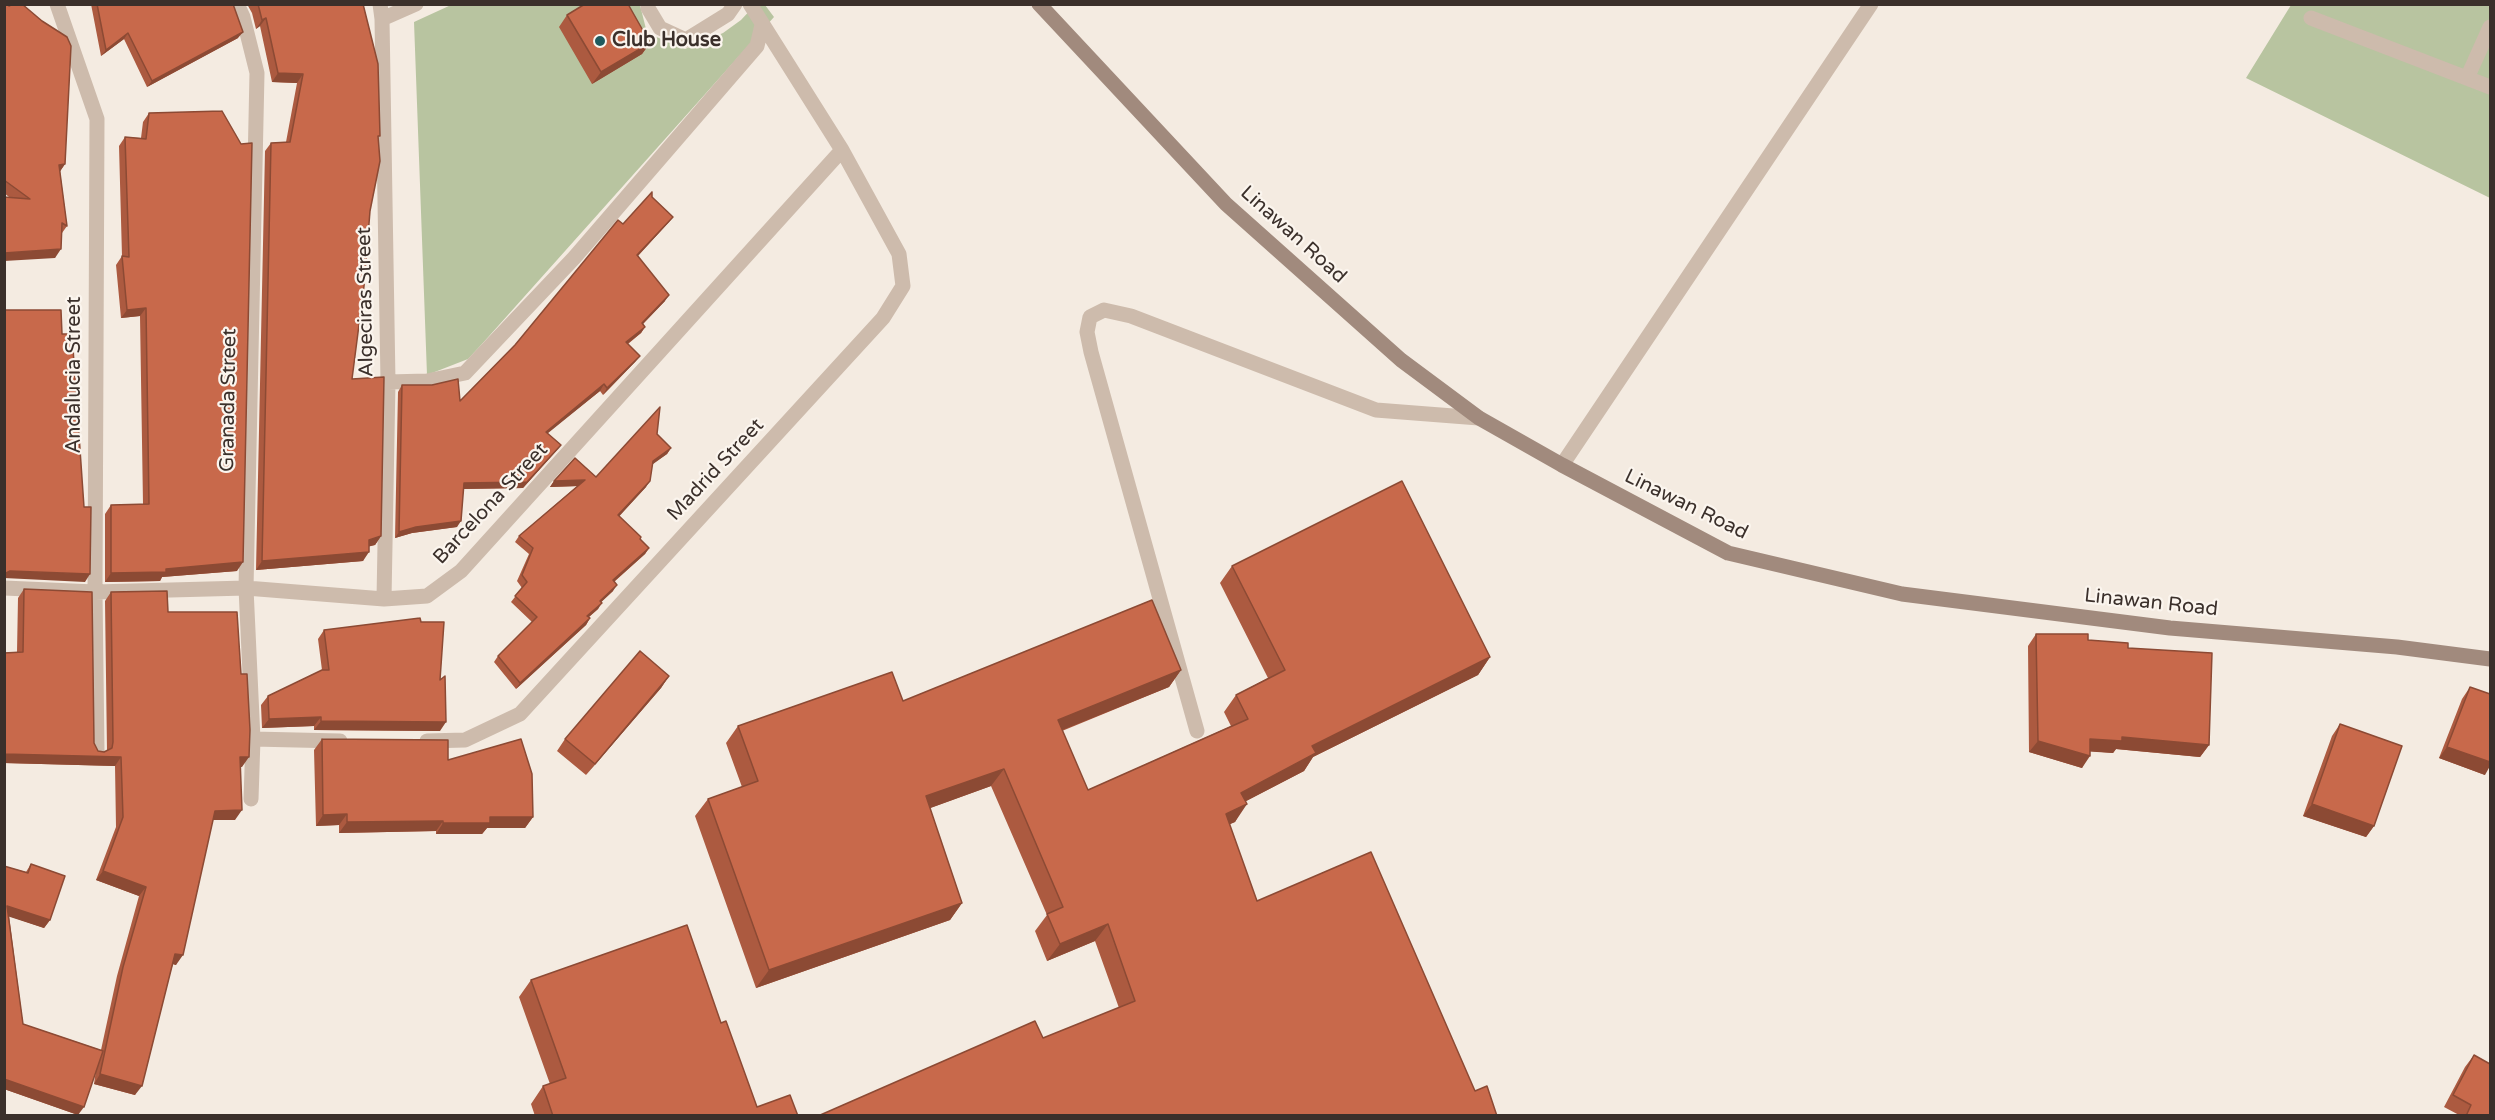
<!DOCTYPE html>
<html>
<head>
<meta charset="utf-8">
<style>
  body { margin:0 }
  #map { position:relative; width:2495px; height:1120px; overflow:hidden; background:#f4ebe1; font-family:"Varela Round",sans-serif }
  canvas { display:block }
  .frame { position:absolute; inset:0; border:6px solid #3b302b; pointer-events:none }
</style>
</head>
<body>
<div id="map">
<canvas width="2495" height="1120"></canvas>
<div class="frame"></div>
</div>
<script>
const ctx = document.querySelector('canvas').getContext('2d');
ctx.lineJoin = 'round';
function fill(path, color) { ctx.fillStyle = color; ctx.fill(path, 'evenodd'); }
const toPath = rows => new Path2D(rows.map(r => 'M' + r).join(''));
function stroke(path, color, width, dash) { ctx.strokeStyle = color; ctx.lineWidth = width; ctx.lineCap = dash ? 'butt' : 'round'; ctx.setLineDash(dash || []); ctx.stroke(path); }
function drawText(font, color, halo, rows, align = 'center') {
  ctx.font = font + ' "Varela Round",sans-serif'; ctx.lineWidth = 4.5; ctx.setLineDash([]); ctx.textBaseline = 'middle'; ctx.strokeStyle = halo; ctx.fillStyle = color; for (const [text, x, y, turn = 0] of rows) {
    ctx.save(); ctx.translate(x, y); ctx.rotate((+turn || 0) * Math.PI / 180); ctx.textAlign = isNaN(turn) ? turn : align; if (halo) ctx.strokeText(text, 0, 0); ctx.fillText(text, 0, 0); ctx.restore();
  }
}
fill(toPath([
  [451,5,640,5,647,33,685,49,723,33,741,20,755,5,765,5,774,17,482,344,468,359,427,375,414,22],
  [2291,5,2490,5,2490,198,2246,78]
]), '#b8c4a0');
stroke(toPath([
  [648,4,648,8,660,28,686,40,728,14,735,4],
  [2311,18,2490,87],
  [2468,76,2490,27],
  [1197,731,1091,352,1087,332,1090,317,1104,310,1131,316,1376,410,1479,418]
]), '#cdbbac', 15);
stroke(toPath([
  [57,4,97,119,95,592,97,752],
  [237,4,243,17,257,73,246,588,253,739,251,799],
  [380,4,382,19,388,382,384,599],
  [382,19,416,4],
  [388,382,427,381,465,373,574,258,757,46,762,25],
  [1562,465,1871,4],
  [4,588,95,592,246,588,384,599,427,596,461,571,842,150],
  [253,739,340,741],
  [427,741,465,740,520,714,883,318,903,286,899,254,842,150,750,4]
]), '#cdbbac', 15);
stroke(toPath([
  [1039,4,1226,204,1401,360,1479,418,1562,465,1728,553,1902,594,2170,628,2397,647,2490,659]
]), '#a18a7d', 15);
fill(toPath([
  [4,4,65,164,60,171,67,226,62,233,55,258,9,197,4,193],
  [91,4,233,4,238,38,147,87,124,39,101,56],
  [247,4,363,4,378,139,370,211,352,379,381,536,375,545,369,546,363,561,256,570,265,151,271,143,286,142,297,83,272,82,260,26,256,29,252,13],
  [567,15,650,43,642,54,592,84,559,27],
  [149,113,237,571,162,577,160,581,105,582,105,514,111,505,143,504,140,316,121,318,116,265,122,256,119,146,125,137,141,138,143,122],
  [652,197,673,217,668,223,638,256,665,301,643,324,645,327,641,333,628,344,640,356,635,362,603,395,600,391,547,433,561,445,556,451,523,488,464,489,457,527,412,533,395,538,398,392,402,385,460,401,515,345,623,224],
  [657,434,671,448,667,454,652,464,646,487,619,516,649,548,645,554,614,582,613,591,601,602,598,609,589,617,590,618,586,625,516,689,494,662,498,656,532,622,511,602,522,588,517,581,529,554,515,542,519,536,577,486,550,487,554,481,596,477],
  [1232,566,1490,657,1478,675,1313,757,1304,771,1246,801,1235,822,1229,824,1257,901,1475,1091,1497,1116,1043,1038,1119,1008,1095,941,1047,961,1035,931,1047,915,991,786,930,808,962,903,950,920,756,988,695,816,708,799,742,787,726,743,738,726,903,701,1181,670,1169,687,1062,731,1088,790,1231,726,1224,712,1236,695,1268,678,1220,583],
  [24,589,94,743,98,751,104,752,107,751,105,601,111,592,168,612,242,767,240,767,235,820,213,820,176,965,173,964,135,1095,94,1084,96,1070,78,1115,4,1089,4,866,26,872,31,864,50,920,44,928,9,916,23,1024,101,1050,117,976,139,896,96,880,116,827,115,766,4,763,4,653,17,652,18,598],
  [421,622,440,680,440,731,314,730,314,726,262,728,261,705,268,696,322,670,318,639,324,630],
  [2036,634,2088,640,2128,648,2209,745,2200,757,2116,749,2113,753,2090,751,2082,768,2029,752,2028,646],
  [669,676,661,688,586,775,557,751,565,739],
  [2470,687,2485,775,2439,758,2462,699],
  [2340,724,2374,826,2366,837,2303,816,2332,736],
  [322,739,448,760,533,817,525,828,487,828,482,834,436,834,436,831,339,833,339,825,316,826,314,750],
  [531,980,721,1023,757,1107,798,1116,535,1116,531,1104,543,1086,550,1084,519,997],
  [2474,1055,2490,1116,2461,1116,2444,1107,2465,1067]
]), '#ac5a40');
fill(toPath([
  [266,18,260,26,256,29,262,20],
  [243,32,238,38,147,87,152,81],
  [128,33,124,39,101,56,106,50],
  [650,43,642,54,592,84,601,72],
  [278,73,303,74,297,83,272,82],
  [65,164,59,173,59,165],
  [673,217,668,223,633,261,637,255],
  [61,249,55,258,4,261,4,253],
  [669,295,665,301,638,329,642,323],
  [146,308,140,316,121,318,127,310],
  [645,327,641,333,622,348,626,342],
  [640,356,635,362,603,395,607,388],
  [604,384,600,391,542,438,546,432],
  [561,445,556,451,523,488,460,489,464,483],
  [671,448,667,454,649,467,653,461],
  [585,480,580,486,550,487,554,481],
  [650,481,646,487,614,522,618,515],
  [461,521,457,527,412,533,395,538,399,532,416,527],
  [381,536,375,545,363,548,369,540],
  [649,548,645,554,609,586,613,580],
  [369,552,363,561,256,570,262,561],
  [243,562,237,571,162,577,160,581,105,582,111,573],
  [10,571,90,574,85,582,4,578,4,574],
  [617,585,613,591,596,607,600,601],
  [602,603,598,609,583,622,587,616],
  [590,618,586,625,516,689,520,683],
  [1490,657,1478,675,1313,757,1304,771,1229,810,1241,793,1312,746],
  [1181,670,1169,687,1045,737,1058,720],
  [669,676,661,688,586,775,595,764],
  [321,717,314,726,262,728,269,719],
  [321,721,446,722,440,731,314,730],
  [2122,737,2209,745,2200,757,2116,749,2113,753,2081,751,2090,739],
  [2038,741,2090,756,2082,768,2029,752],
  [2447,747,2490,762,2490,766,2485,775,2439,758],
  [4,754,121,757,115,766,4,763],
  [240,757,249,757,242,767,234,767],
  [1004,769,991,786,914,814,926,796],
  [1247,804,1235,822,1213,832,1226,814],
  [2312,804,2374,826,2366,837,2303,816],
  [242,810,235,820,209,820,215,811],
  [347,814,339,825,316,826,323,815],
  [490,817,533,817,525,828,487,828,482,834,436,834,443,823],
  [443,821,436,831,339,833,347,822],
  [103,871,146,887,139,896,96,880],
  [962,903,950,920,756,988,769,970],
  [7,906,50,920,44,928,4,915],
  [1108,924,1095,941,1047,961,1060,944],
  [175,954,183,955,176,965,169,963],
  [100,1074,142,1086,135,1095,94,1084],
  [4,1079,84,1107,78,1115,4,1089]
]), '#8c4a34');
const building = toPath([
  [4,4,7,4,9,6,13,4,22,4,42,21,67,37,71,46,65,164,59,165,67,226,62,223,61,249,4,253,4,197,30,199,4,180,4,4],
  [97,4,233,4,243,32,152,81,128,33,106,50,97,4],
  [258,4,363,4,378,64,380,136,378,136,380,161,370,211,364,286,352,379,384,377,381,536,369,540,369,552,262,561,271,143,290,142,303,74,278,73,266,18,262,20,258,4],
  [585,4,628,4,650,43,601,72,567,15,585,4],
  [222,111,241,144,252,143,243,562,166,569,166,572,111,573,111,505,149,504,146,308,127,310,122,256,129,257,125,137,146,139,149,113,222,111],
  [652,192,652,197,673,217,637,255,669,295,642,323,645,327,626,342,640,356,607,388,604,384,546,432,561,445,527,482,464,483,461,521,416,527,399,532,402,385,432,385,458,379,460,401,515,345,618,220,623,224,652,192],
  [4,310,61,310,62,334,72,334,84,507,91,507,90,574,10,571,4,574,4,310],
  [660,407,657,434,671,448,653,461,650,481,618,515,641,537,640,539,649,548,613,580,617,585,600,601,602,603,587,616,590,618,520,683,498,656,537,617,515,596,527,582,522,575,533,548,519,536,585,480,554,481,575,458,596,477,660,407],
  [1402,481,1490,657,1312,746,1316,753,1241,793,1247,804,1226,814,1257,901,1371,852,1475,1091,1487,1086,1497,1116,818,1116,1035,1021,1043,1038,1135,1001,1108,924,1060,944,1047,914,1063,907,1004,769,926,796,962,903,769,970,708,799,758,781,738,726,892,672,903,701,1152,600,1181,670,1058,720,1088,790,1248,719,1236,695,1285,670,1232,566,1402,481],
  [24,589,92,592,94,743,98,751,104,752,112,748,113,742,111,592,167,591,168,612,237,612,241,674,247,674,250,730,249,757,240,757,242,810,215,811,183,955,175,954,142,1086,100,1074,123,967,146,887,103,871,123,817,121,757,4,754,4,653,23,652,24,589],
  [420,618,421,622,444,622,440,680,445,676,446,722,321,721,321,717,269,719,268,696,322,670,329,670,324,630,420,618],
  [2036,634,2088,634,2088,640,2128,643,2128,648,2212,653,2209,745,2122,737,2122,741,2090,739,2090,756,2038,741,2036,634],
  [640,651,669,676,595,764,565,739,640,651],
  [2470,687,2490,694,2490,762,2447,747,2470,687],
  [2340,724,2402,746,2374,826,2312,804,2340,724],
  [322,739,448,740,448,760,521,739,532,774,533,817,490,817,490,823,443,823,443,821,347,822,347,814,323,815,322,739],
  [31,864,65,876,50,920,7,906,23,1024,103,1051,84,1107,4,1079,4,866,28,873,31,864],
  [687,925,721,1023,726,1021,757,1107,790,1095,798,1116,553,1116,543,1086,566,1078,531,980,687,925],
  [2474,1055,2490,1064,2490,1116,2466,1116,2471,1105,2453,1095,2474,1055]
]);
fill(building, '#c8694b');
stroke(building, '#8c4a34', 1.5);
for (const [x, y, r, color] of [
  [600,41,6,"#1f5a5e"]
]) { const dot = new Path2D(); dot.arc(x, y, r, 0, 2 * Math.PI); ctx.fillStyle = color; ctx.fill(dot); stroke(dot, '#fbf5ee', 2); }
drawText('bold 20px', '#3b302b', '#fbf5ee', [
  ["Club House",612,41]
], 'left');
drawText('20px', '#3b302b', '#fbf5ee', [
  ["Linawan Road",1293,235,42],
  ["Algeciras Street",366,302,-91],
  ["Andalucia Street",75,375,-90],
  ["Granada Street",229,400,-89],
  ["Madrid Street",716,470,-47],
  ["Barcelona Street",491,504,-47],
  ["Linawan Road",1686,505,26],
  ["Linawan Road",2151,603,6]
]);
</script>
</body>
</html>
